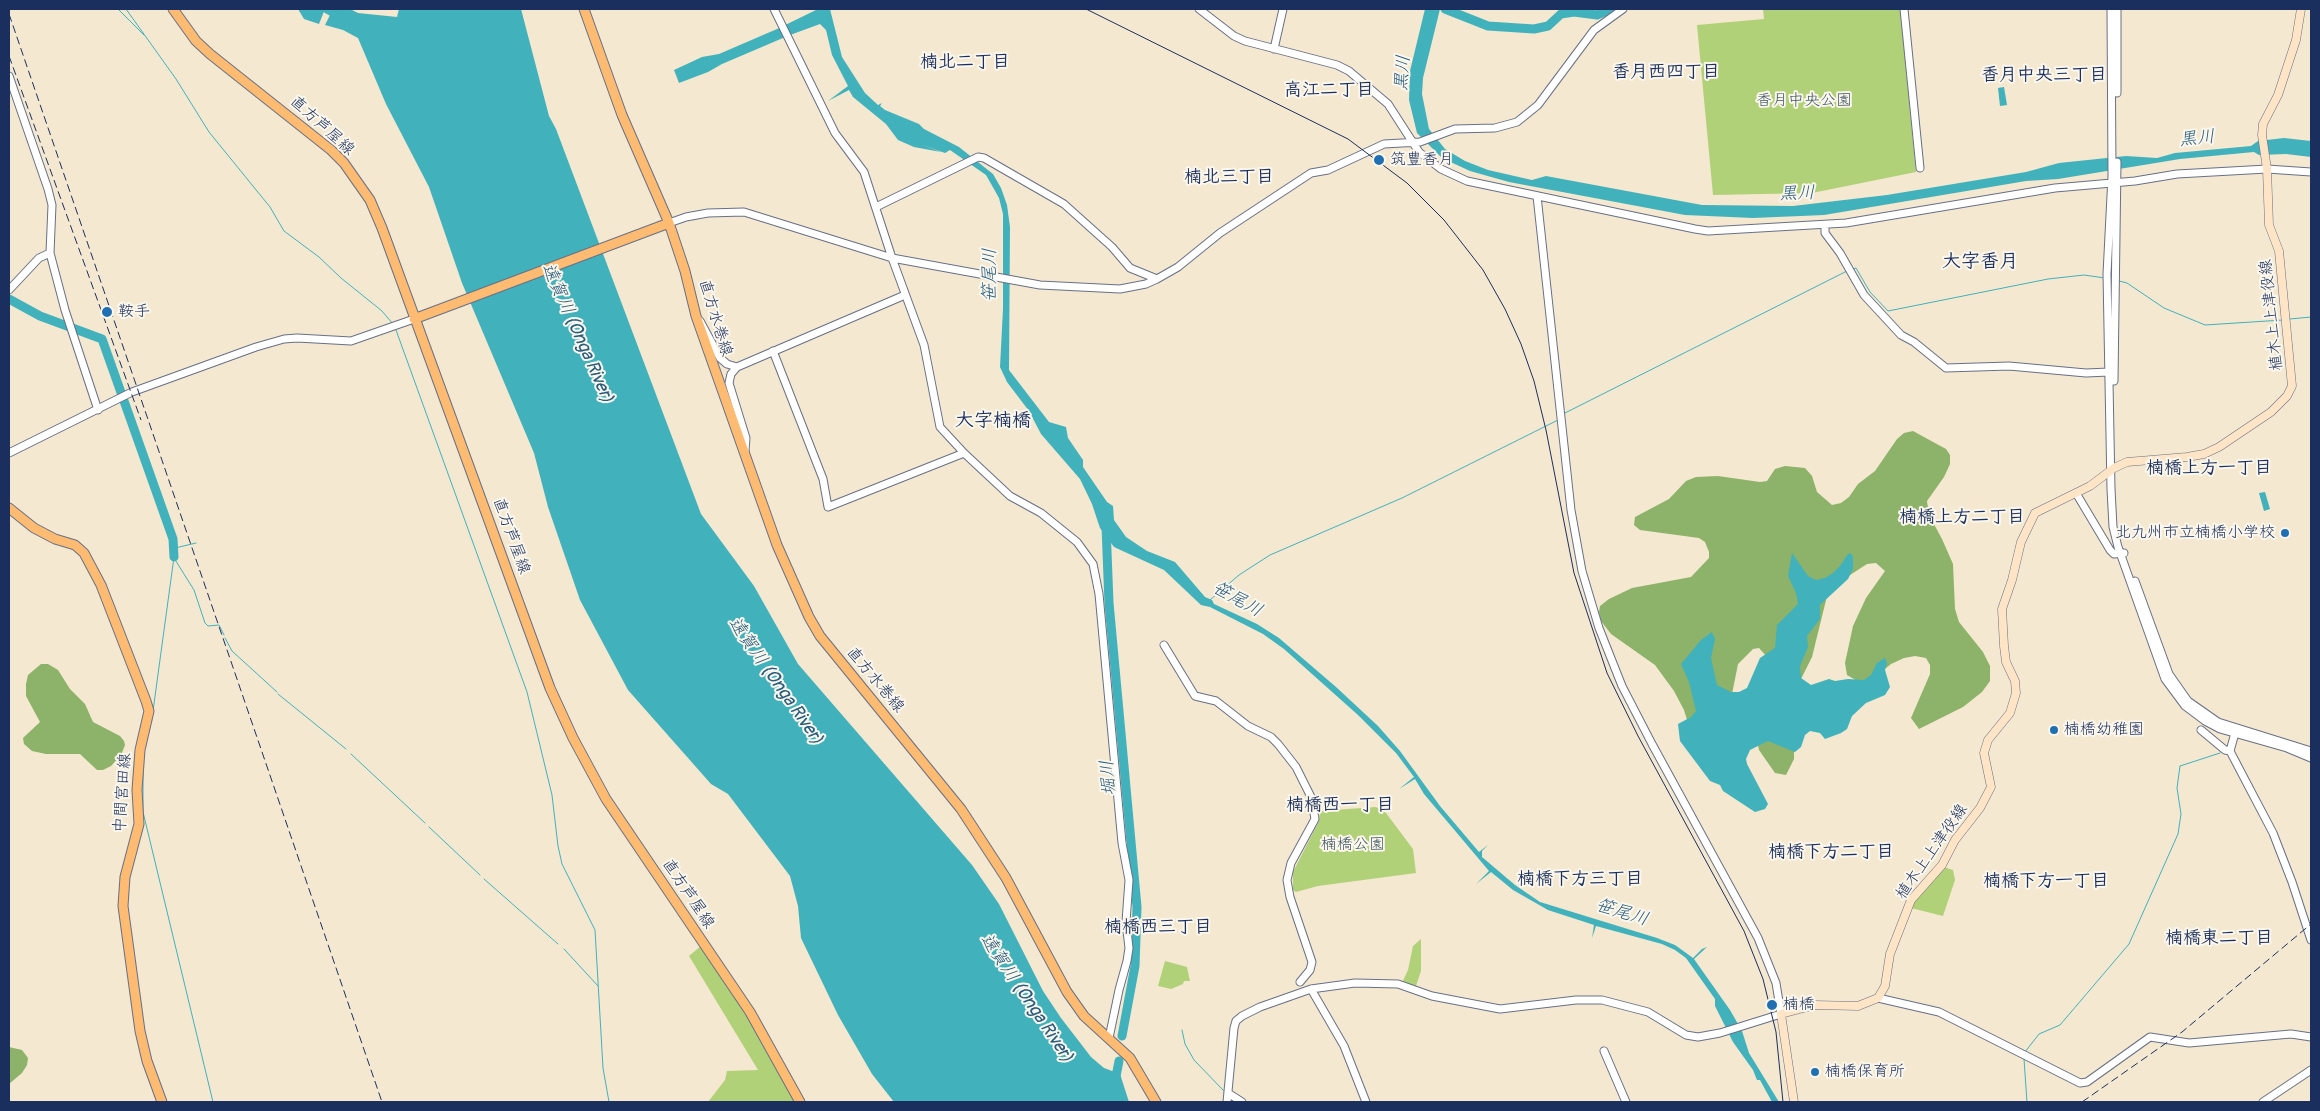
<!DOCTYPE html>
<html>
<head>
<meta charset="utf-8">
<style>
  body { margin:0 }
  #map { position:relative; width:2320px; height:1111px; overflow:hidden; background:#f4e8d0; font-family:Pangolin,sans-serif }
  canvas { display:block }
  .frame { position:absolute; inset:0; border:10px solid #1b2f5e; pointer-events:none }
</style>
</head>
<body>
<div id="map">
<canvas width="2320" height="1111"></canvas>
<div class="frame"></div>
</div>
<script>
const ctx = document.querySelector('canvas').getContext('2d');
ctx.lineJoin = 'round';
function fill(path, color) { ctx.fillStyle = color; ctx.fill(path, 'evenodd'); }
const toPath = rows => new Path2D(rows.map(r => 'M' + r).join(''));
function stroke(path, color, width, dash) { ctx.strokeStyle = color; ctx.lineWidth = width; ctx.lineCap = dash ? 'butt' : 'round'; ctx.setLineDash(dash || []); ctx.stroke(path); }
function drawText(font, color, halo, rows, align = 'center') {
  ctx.font = font + ' Pangolin,"Klee One",sans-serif'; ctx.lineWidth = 4; ctx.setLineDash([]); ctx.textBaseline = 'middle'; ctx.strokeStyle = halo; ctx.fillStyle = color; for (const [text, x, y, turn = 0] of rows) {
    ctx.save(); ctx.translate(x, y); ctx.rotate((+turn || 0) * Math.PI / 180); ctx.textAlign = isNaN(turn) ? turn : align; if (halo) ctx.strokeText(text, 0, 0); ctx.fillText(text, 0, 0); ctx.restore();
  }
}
fill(toPath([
  [1763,9,1900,9,1916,172,1812,193,1713,195,1697,25,1764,19],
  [1376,807,1386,813,1413,849,1416,873,1318,886,1296,892,1293,890,1293,872,1319,821,1320,811],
  [1944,867,1953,870,1955,880,1943,916,1911,908,1915,899],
  [1421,939,1421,971,1416,986,1402,983,1408,970,1413,946],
  [702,945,746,1010,797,1102,708,1102,725,1080,727,1071,758,1070,689,956],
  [1165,961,1187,967,1190,981,1184,981,1183,984,1171,989,1158,986]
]), '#b1d179');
fill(toPath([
  [1913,431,1946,449,1950,455,1950,464,1944,477,1927,501,1929,515,1942,539,1953,564,1955,609,1959,622,1983,652,1990,666,1990,681,1982,692,1963,707,1919,729,1911,718,1930,674,1930,665,1926,658,1915,656,1904,658,1891,664,1875,677,1859,682,1847,675,1845,663,1853,626,1866,598,1885,571,1876,563,1867,564,1833,586,1828,592,1812,657,1791,699,1768,658,1759,648,1753,649,1738,664,1729,709,1692,736,1684,710,1674,691,1655,665,1611,634,1601,621,1599,612,1600,606,1609,599,1632,588,1691,577,1709,558,1709,552,1705,542,1699,538,1640,530,1634,525,1635,517,1669,499,1686,481,1696,477,1718,476,1760,482,1767,481,1775,469,1785,466,1805,468,1812,476,1817,492,1832,505,1841,503,1849,497,1858,484,1875,471,1897,439,1904,433],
  [41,664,48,664,58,670,70,689,85,704,93,722,120,736,124,741,125,745,121,755,111,766,103,770,97,770,80,754,46,754,32,751,24,744,23,738,40,722,26,696,26,684,28,675],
  [1763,729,1794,750,1794,759,1786,775,1775,773,1759,750,1757,740],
  [9,1047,22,1050,28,1058,27,1065,22,1073,9,1084]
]), '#8cb369');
fill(toPath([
  [298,9,325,9,319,24,304,19],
  [333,9,350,9,358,13,397,17,399,9,521,9,549,116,556,129,701,514,754,586,798,664,972,865,999,904,1043,991,1061,1018,1091,1057,1104,1068,1120,1074,1129,1102,894,1102,872,1074,838,1015,801,938,798,906,790,876,728,794,711,784,628,690,580,600,548,507,534,453,462,283,429,187,386,104,358,38,343,30,325,25],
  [818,9,830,9,842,57,865,93,878,105,882,103,880,106,885,110,919,124,924,129,959,147,993,174,1001,188,1007,205,1010,227,1009,370,1049,422,1066,427,1068,438,1083,460,1083,467,1107,502,1113,506,1114,520,1126,537,1147,551,1175,562,1205,597,1212,600,1214,604,1257,624,1279,638,1336,687,1378,726,1400,751,1440,806,1479,852,1488,845,1482,851,1482,857,1515,885,1540,902,1657,938,1675,945,1693,958,1702,949,1707,947,1694,959,1730,1010,1742,1031,1749,1053,1779,1102,1772,1102,1760,1080,1757,1080,1753,1070,1733,1042,1715,1006,1715,999,1686,958,1675,950,1662,944,1596,926,1592,938,1594,925,1548,910,1513,890,1491,872,1476,884,1489,871,1424,794,1415,779,1399,789,1414,777,1396,753,1358,715,1284,649,1263,634,1210,607,1201,605,1164,570,1114,547,1100,528,1092,504,1080,479,1041,434,1029,411,1007,382,1000,367,1003,309,1003,214,999,198,986,175,950,150,945,153,920,144,941,152,914,147,898,140,886,124,853,97,849,90,828,101,848,86,832,55,826,30,820,24,790,35,722,64,708,72,679,83,674,70,702,57,719,54,777,29],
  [1425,9,1440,9,1423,78,1422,94,1429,129,1445,149,1465,161,1488,170,1532,180,1546,176,1702,205,1793,206,1887,195,2026,172,2059,163,2126,156,2157,158,2175,153,2251,146,2258,141,2284,138,2311,141,2311,157,2286,154,2259,155,2254,152,2180,159,2058,179,2026,181,1824,215,1753,218,1685,215,1509,182,1470,171,1442,158,1417,133,1409,100,1410,71],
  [2004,87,2007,105,2000,106,1998,88],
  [2265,492,2270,509,2264,511,2259,493],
  [1792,553,1808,576,1816,580,1825,578,1833,573,1840,566,1848,554,1851,553,1853,558,1853,569,1848,579,1820,605,1820,619,1807,636,1808,647,1800,666,1801,678,1811,685,1829,679,1835,681,1848,679,1864,680,1871,675,1877,663,1885,658,1887,663,1885,670,1890,687,1885,695,1866,703,1852,716,1847,729,1841,733,1825,739,1820,733,1810,731,1805,735,1801,747,1795,752,1768,741,1750,750,1746,759,1747,764,1768,804,1765,809,1755,812,1723,791,1720,785,1710,781,1680,741,1678,724,1691,717,1696,711,1689,682,1681,664,1701,640,1712,632,1715,639,1711,658,1717,685,1731,692,1739,692,1747,688,1760,658,1775,648,1777,625,1798,604,1796,593,1788,576]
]), '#41b1bc');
stroke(toPath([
  [118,9,144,35],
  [126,9,176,79,209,132,270,207,284,231,319,257,341,278,382,311,393,324],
  [1853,269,1856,268,1870,292,1888,311,2048,279,2084,275,2105,278],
  [2119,281,2127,283,2164,308,2205,325,2283,320],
  [2290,319,2311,317],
  [396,330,527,692,552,795,558,846,562,864,595,930,603,1068,609,1102],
  [1565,413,1847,271],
  [175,548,196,543],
  [174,558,194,590,205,623,208,626,219,625,224,635],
  [1210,600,1239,575,1270,555,1402,498,1558,420,1558,417],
  [225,638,232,651,277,692],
  [278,694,346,749],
  [153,711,174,557],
  [144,750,151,720],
  [351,754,425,823],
  [143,769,143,812,213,1102],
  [429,827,480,875],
  [484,879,558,944],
  [564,949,598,986],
  [1182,1030,1185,1044,1194,1060,1224,1091],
  [2025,1052,2039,1034,2060,1025,2129,944,2178,834,2181,814,2177,788,2180,766,2220,753],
  [2024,1059,2027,1102]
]), '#41b1bc', 1);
stroke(toPath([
  [327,9,340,16],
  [1445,9,1488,26,1534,29,1548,26,1561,14,1574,12,1597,15,1611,9],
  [9,299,40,316,102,339,173,539,174,557],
  [1106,526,1109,603,1137,907,1135,966,1122,1036],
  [1111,1102,1119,1061]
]), '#41b1bc', 9);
const tertiary = toPath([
  [774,9,835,133,864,172,892,258,924,345,940,427,964,453,1010,496,1041,513,1077,542,1093,564,1099,594,1122,843,1129,880,1126,922,1129,948,1127,961,1119,990,1109,1038],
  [1199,9,1234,36,1245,41,1337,65,1349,71,1388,104,1419,152,1441,169,1467,181,1695,229,1708,231,1846,223,2055,188,2135,181,2177,174,2267,169,2311,172],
  [1904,9,1920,168],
  [2111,9,2112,176,2107,274,2111,489,2113,527,2118,547,2165,679,2185,706,2205,721,2220,729,2287,748,2311,758],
  [2117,9,2117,93],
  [1274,49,1283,9],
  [9,76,48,189,52,205,50,253,65,310,98,410],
  [876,207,978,157,984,158,1064,204,1112,247,1130,268,1157,279,1178,267,1220,233,1311,173,1328,170,1384,144,1420,142,1455,129,1495,128,1517,122,1538,105,1594,30,1623,9],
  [669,223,686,217,708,213,744,212,892,258,1040,285,1120,289,1146,284,1157,279],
  [1825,225,1825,233,1840,253,1864,295,1901,335,1914,342,1946,368,2009,366,2086,373,2109,372],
  [9,290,39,258,50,253],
  [700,321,720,358,727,364,737,367],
  [773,351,823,479,828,507,964,453],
  [2114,381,2117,162],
  [745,451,746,438,729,383,731,374,737,367,905,295],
  [9,453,132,392,256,347,284,339,297,338,351,341,414,319],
  [2076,493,2110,550,2114,554,2124,553],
  [2135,581,2169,674,2188,701,2218,722,2311,751],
  [1164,645,1195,696,1216,701,1248,726,1271,737,1278,744,1296,767,1311,797,1315,819,1291,863,1287,880,1290,897,1312,962,1310,970,1300,982],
  [2201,730,2225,750,2230,751,2242,774,2273,833,2292,882,2311,940],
  [2230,751,2235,733],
  [1311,989,1344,1046,1366,1102],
  [1878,998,1939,1012,2080,1083,2087,1082,2150,1037,2189,1043,2291,1034,2311,1037],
  [1604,1051,1626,1102],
  [1228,1093,1242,1102],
  [1227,1102,1234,1028,1236,1021,1242,1016,1260,1007,1311,989,1355,983,1398,984,1432,996,1500,1009,1576,1000,1602,1000,1648,1012,1686,1035,1698,1037,1720,1033,1781,1014,1776,983,1758,938,1652,744,1622,686,1599,628,1582,571,1571,510,1537,196],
  [2263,1102,2311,1070]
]);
const secondary = toPath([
  [1794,1102,1781,1014,1815,1005,1858,1006,1878,998,1885,986,1890,954,1911,900,1942,865,1955,840,1980,808,1991,787,1984,753,1988,740,2010,713,2016,693,2015,681,2006,662,2004,646,2002,609,2012,580,2021,542,2035,513,2090,486,2114,468,2127,462,2187,457,2204,454,2219,447,2271,412,2287,396,2292,386,2279,251,2269,225,2267,169,2262,135,2263,124,2278,95,2296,40,2301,9]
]);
const primary = toPath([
  [173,9,196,41,210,54,331,150,344,163,370,200,382,228,550,688,573,738,606,799,750,1012,800,1102],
  [584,9,622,115,669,223,685,271,696,316,777,545,809,617,820,636,961,809,1006,878,1067,992,1084,1016,1130,1058,1156,1102],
  [414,319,669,223],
  [9,508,34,528,55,539,75,545,84,553,101,585,146,701,149,711,140,750,137,790,139,824,125,877,123,906,140,1031,147,1061,162,1102]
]);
stroke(tertiary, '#677086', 9);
stroke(secondary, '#677086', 9);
stroke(primary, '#677086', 11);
stroke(tertiary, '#fff', 7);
stroke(secondary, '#ffe4c6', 8);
stroke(primary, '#ffbb71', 9);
stroke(toPath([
  [1086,9,1348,139,1407,183,1444,220,1483,270,1505,309,1521,344,1534,381,1546,430,1574,573,1607,673,1638,736,1744,931,1763,979,1776,1032,1783,1102]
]), '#1b2f5e', 1);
stroke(toPath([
  [9,14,382,1102],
  [9,56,141,420],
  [2082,1102,2182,1032,2311,924]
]), '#1b2f5e', 1, [8, 4]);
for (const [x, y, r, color] of [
  [1379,160,6,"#1f6fb2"],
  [107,312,6,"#1f6fb2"],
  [2285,533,5,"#1f6fb2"],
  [2054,730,5,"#1f6fb2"],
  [1772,1005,6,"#1f6fb2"],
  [1815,1072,5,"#1f6fb2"]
]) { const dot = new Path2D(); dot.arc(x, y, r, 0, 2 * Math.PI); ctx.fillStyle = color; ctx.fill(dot); stroke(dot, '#fbf7ec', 2); }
drawText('16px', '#405865', '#fbf7ec', [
  ["香月中央公園",1804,101],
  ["楠橋公園",1353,845]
]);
drawText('16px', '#1b2f5e', '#fbf7ec', [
  ["直方芦屋線",322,126,42],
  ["植木上上津役線",2272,315,-96],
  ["直方水巻線",715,318,73],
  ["直方芦屋線",511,536,70],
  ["直方水巻線",875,680,50],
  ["中間宮田線",123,793,-86],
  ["植木上上津役線",1932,852,-55],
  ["直方芦屋線",688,894,56]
]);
drawText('16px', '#1b2f5e', '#fbf7ec', [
  ["筑豊香月",1390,160],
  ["鞍手",118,312],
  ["北九州市立楠橋小学校",2275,533,"right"],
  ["楠橋幼稚園",2064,730],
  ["楠橋",1783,1005],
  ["楠橋保育所",1825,1072]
], 'left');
drawText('bold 18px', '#1b2f5e', '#fbf7ec', [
  ["楠北二丁目",965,62],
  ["香月西四丁目",1666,72],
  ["香月中央三丁目",2044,75],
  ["高江二丁目",1329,90],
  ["楠北三丁目",1229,177],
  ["楠橋上方一丁目",2209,468],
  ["楠橋上方二丁目",1962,517],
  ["楠橋西一丁目",1340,805],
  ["楠橋下方二丁目",1831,852],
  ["楠橋下方三丁目",1580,879],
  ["楠橋下方一丁目",2046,881],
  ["楠橋西三丁目",1158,927],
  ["楠橋東二丁目",2219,938]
]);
drawText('italic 18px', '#285c7f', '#fbf7ec', [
  ["黒川",1403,73,-85],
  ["黒川",2197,139,-6],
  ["黒川",1797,194,-2],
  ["笹尾川",990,275,-90],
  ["遠賀川 (Onga River)",577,333,66],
  ["笹尾川",1237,600,29],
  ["遠賀川 (Onga River)",775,681,55],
  ["堀川",1109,778,-95],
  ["笹尾川",1622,913,17],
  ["遠賀川 (Onga River)",1026,998,56]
]);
drawText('bold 19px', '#1b2f5e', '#fbf7ec', [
  ["大字香月",1980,262],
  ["大字楠橋",993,421]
]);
</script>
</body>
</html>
